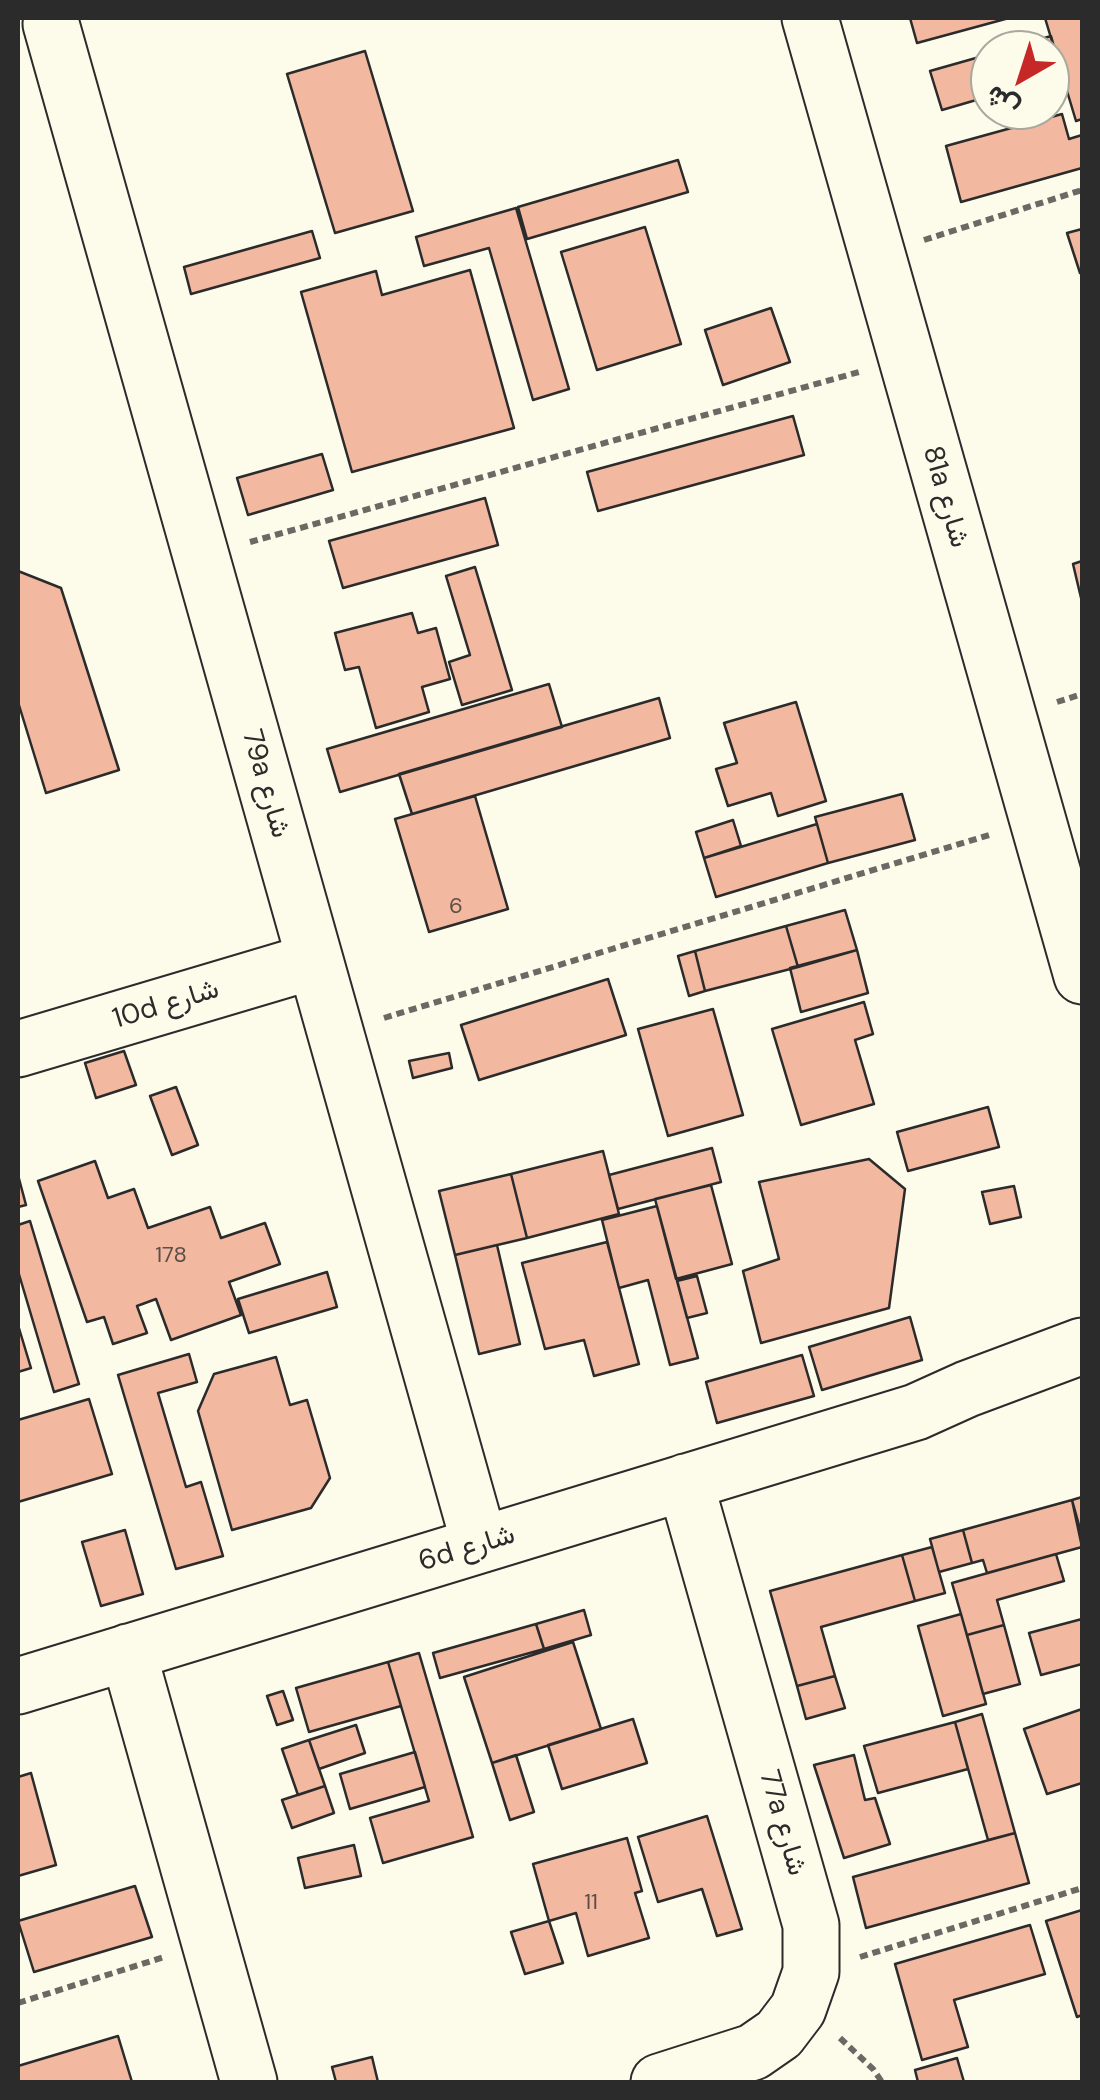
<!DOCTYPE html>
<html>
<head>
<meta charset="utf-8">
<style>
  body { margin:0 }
  #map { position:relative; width:1100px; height:2100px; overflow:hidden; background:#fdfbea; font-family:"DM Sans",Vazirmatn,sans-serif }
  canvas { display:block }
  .frame { position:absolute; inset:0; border:20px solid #2b2b2b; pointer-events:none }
  .north { position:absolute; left:970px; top:30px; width:100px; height:100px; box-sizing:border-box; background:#fdfbea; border:2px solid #a9a89e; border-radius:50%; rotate:219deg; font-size:28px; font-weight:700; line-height:40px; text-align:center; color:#2b2b2b }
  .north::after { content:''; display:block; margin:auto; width:35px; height:45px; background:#c62828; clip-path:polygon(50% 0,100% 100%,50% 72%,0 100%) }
</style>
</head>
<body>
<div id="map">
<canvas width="1100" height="2100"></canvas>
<div class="frame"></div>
<div class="north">ش</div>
</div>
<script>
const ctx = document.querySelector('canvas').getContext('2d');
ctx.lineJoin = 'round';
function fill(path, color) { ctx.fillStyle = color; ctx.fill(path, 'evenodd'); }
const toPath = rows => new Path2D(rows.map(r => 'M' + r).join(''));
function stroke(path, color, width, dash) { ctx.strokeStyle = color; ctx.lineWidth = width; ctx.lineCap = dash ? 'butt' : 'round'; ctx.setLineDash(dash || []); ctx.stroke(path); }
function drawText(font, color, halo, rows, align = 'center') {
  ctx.font = font + ' "DM Sans",Vazirmatn,sans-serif'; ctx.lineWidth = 8; ctx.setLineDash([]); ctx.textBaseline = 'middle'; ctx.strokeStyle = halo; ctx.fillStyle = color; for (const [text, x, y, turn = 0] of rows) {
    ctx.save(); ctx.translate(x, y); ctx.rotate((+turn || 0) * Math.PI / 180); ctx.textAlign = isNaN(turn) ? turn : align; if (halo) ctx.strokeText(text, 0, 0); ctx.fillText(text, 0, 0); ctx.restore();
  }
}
const building = toPath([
  [910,18,1009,18,917,43,910,18],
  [1045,18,1082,18,1082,119,1076,121,1045,18],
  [1051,36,1062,75,1050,79,1050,50,1004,50,1051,36],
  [365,51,413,211,335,233,287,74,365,51],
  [990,54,990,96,942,110,930,71,990,54],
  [1062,114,1069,139,1082,135,1082,168,961,202,946,146,1062,114],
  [678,160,688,192,527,239,518,207,678,160],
  [516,208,569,389,533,400,489,248,424,266,416,237,516,208],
  [645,227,681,344,597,370,561,252,645,227],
  [1082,229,1082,273,1080,273,1067,233,1082,229],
  [312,231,320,258,191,294,184,267,312,231],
  [470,270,514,428,352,472,301,292,376,271,382,295,470,270],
  [771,308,790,362,723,385,705,330,771,308],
  [793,416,804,455,598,511,587,472,793,416],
  [322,454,333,490,248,515,237,478,322,454],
  [485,498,498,545,343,588,329,541,485,498],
  [1082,561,1082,602,1073,564,1082,561],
  [475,567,512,690,462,705,449,662,470,655,446,576,475,567],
  [18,571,61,588,119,770,46,793,18,702,18,571],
  [412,613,418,633,436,628,450,679,422,687,429,712,376,728,359,667,345,670,335,633,412,613],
  [549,684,562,727,340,792,327,749,549,684],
  [659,698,670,738,412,814,399,774,659,698],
  [796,702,826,801,778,816,771,793,728,806,716,769,737,763,724,723,796,702],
  [902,794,915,840,828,863,815,817,902,794],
  [475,796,508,909,429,932,395,819,475,796],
  [733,820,741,846,704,858,696,832,733,820],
  [817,824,828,863,716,897,704,858,817,824],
  [845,910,857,950,798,967,786,926,845,910],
  [786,926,798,967,705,991,695,951,786,926],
  [857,950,868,993,801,1012,790,968,857,950],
  [695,951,705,991,689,996,678,956,695,951],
  [608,979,626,1035,479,1080,461,1025,608,979],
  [864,1002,873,1034,855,1040,874,1104,801,1125,772,1029,864,1002],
  [713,1009,743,1115,668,1136,638,1029,713,1009],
  [124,1051,136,1085,96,1098,85,1063,124,1051],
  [449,1053,452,1068,413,1078,409,1061,449,1053],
  [176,1087,198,1145,172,1155,150,1096,176,1087],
  [988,1107,999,1147,908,1171,897,1132,988,1107],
  [712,1148,721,1182,618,1209,609,1175,712,1148],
  [603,1151,619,1214,527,1238,511,1174,603,1151],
  [869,1159,905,1189,889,1308,761,1343,743,1271,779,1259,759,1182,869,1159],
  [95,1161,108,1198,134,1189,148,1228,210,1207,221,1238,265,1223,280,1264,229,1282,241,1315,171,1340,156,1299,137,1306,147,1333,113,1344,104,1317,87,1322,38,1181,95,1161],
  [511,1174,527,1238,455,1255,439,1191,511,1174],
  [18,1175,26,1205,18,1207,18,1175],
  [711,1185,732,1264,676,1279,655,1199,711,1185],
  [1014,1186,1021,1217,990,1224,982,1192,1014,1186],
  [657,1206,698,1358,670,1365,648,1280,619,1288,602,1220,657,1206],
  [30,1221,79,1384,54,1392,18,1271,18,1225,30,1221],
  [607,1242,639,1364,594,1376,584,1340,545,1349,522,1263,607,1242],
  [497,1245,520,1344,479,1354,455,1255,497,1245],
  [327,1272,337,1307,249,1333,238,1299,327,1272],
  [697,1276,707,1313,687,1318,677,1281,697,1276],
  [910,1317,922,1360,822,1390,809,1347,910,1317],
  [18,1325,31,1368,18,1372,18,1325],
  [189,1354,197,1382,158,1393,186,1487,201,1482,223,1556,176,1569,118,1375,189,1354],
  [802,1355,814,1396,717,1423,706,1382,802,1355],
  [276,1357,290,1405,307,1400,330,1478,311,1508,232,1530,198,1411,214,1374,276,1357],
  [89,1399,112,1474,18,1502,18,1420,89,1399],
  [1082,1497,1082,1536,1072,1500,1082,1497],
  [1072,1500,1082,1547,987,1573,983,1560,972,1563,963,1530,1072,1500],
  [125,1530,143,1594,101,1606,82,1542,125,1530],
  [963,1530,972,1563,939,1572,930,1539,963,1530],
  [932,1547,945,1593,915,1601,902,1555,932,1547],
  [1056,1554,1064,1581,997,1600,1004,1625,967,1635,952,1583,1056,1554],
  [902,1555,915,1601,821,1627,835,1676,797,1686,770,1591,902,1555],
  [584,1610,591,1635,544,1649,536,1624,584,1610],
  [961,1614,986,1704,943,1716,918,1626,961,1614],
  [1082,1619,1082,1664,1041,1675,1029,1633,1082,1619],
  [536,1624,544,1649,440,1678,433,1653,536,1624],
  [1004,1625,1020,1684,983,1694,967,1635,1004,1625],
  [573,1642,601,1729,492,1763,464,1677,573,1642],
  [419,1653,473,1837,383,1863,370,1818,429,1801,388,1662,419,1653],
  [388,1662,401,1706,309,1732,296,1688,388,1662],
  [835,1676,845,1708,806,1719,797,1686,835,1676],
  [283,1691,293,1720,277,1725,267,1696,283,1691],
  [1082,1709,1082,1783,1047,1794,1024,1729,1082,1709],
  [982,1714,1015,1833,988,1840,955,1722,982,1714],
  [633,1719,647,1763,562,1789,548,1745,633,1719],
  [955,1722,968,1769,878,1793,864,1746,955,1722],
  [356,1725,365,1753,319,1769,309,1740,356,1725],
  [309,1740,325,1786,298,1795,282,1749,309,1740],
  [415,1752,425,1787,350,1809,340,1774,415,1752],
  [516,1755,534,1812,510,1820,492,1763,516,1755],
  [854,1755,865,1800,875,1798,890,1844,844,1858,814,1765,854,1755],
  [31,1773,56,1865,18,1876,18,1777,31,1773],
  [325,1786,334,1813,292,1828,282,1800,325,1786],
  [707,1816,742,1929,717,1936,702,1889,658,1902,638,1837,707,1816],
  [1015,1833,1029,1883,866,1928,853,1877,1015,1833],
  [627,1838,642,1891,635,1893,649,1938,588,1956,576,1913,549,1921,533,1864,627,1838],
  [354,1845,361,1876,305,1888,298,1858,354,1845],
  [135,1886,152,1937,34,1972,18,1921,135,1886],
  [1082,1910,1082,2015,1077,2017,1046,1921,1082,1910],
  [549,1921,563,1963,525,1974,511,1932,549,1921],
  [1030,1925,1045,1974,954,2000,968,2047,922,2060,895,1964,1030,1925],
  [118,2036,132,2082,18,2082,18,2066,118,2036],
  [372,2057,378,2082,336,2082,332,2067,372,2057],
  [957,2058,964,2082,918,2082,915,2070,957,2058]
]);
fill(building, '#f2b8a0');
stroke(building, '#2b2b2b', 2.5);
const minor = toPath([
  [810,18,1082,976],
  [51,24,480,1545],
  [18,1049,314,961],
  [128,1652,249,2082],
  [18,1686,916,1412,967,1389,1082,1346],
  [659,2082,753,2052,779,2034,798,2009,811,1972,811,1925,685,1482]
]);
stroke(minor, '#2b2b2b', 59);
stroke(toPath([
  [924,240,1082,190],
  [250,542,859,372],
  [1057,702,1082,694],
  [384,1018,989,835],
  [860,1957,1082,1888],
  [18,2003,164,1957],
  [840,2038,873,2069,882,2082]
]), '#6a6964', 6, [8, 5]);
stroke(minor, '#fdfbea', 55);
drawText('22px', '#5d4e48', null, [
  ["6",456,907],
  ["178",171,1256],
  ["11",591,1903]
]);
drawText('28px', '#2b2b2b', '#fdfbea', [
  ["81a شارع",945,497,74],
  ["79a شارع",265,784,74],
  ["10d شارع",166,1005,-17],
  ["6d شارع",467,1549,-17],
  ["77a شارع",782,1823,74]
]);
</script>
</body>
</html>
